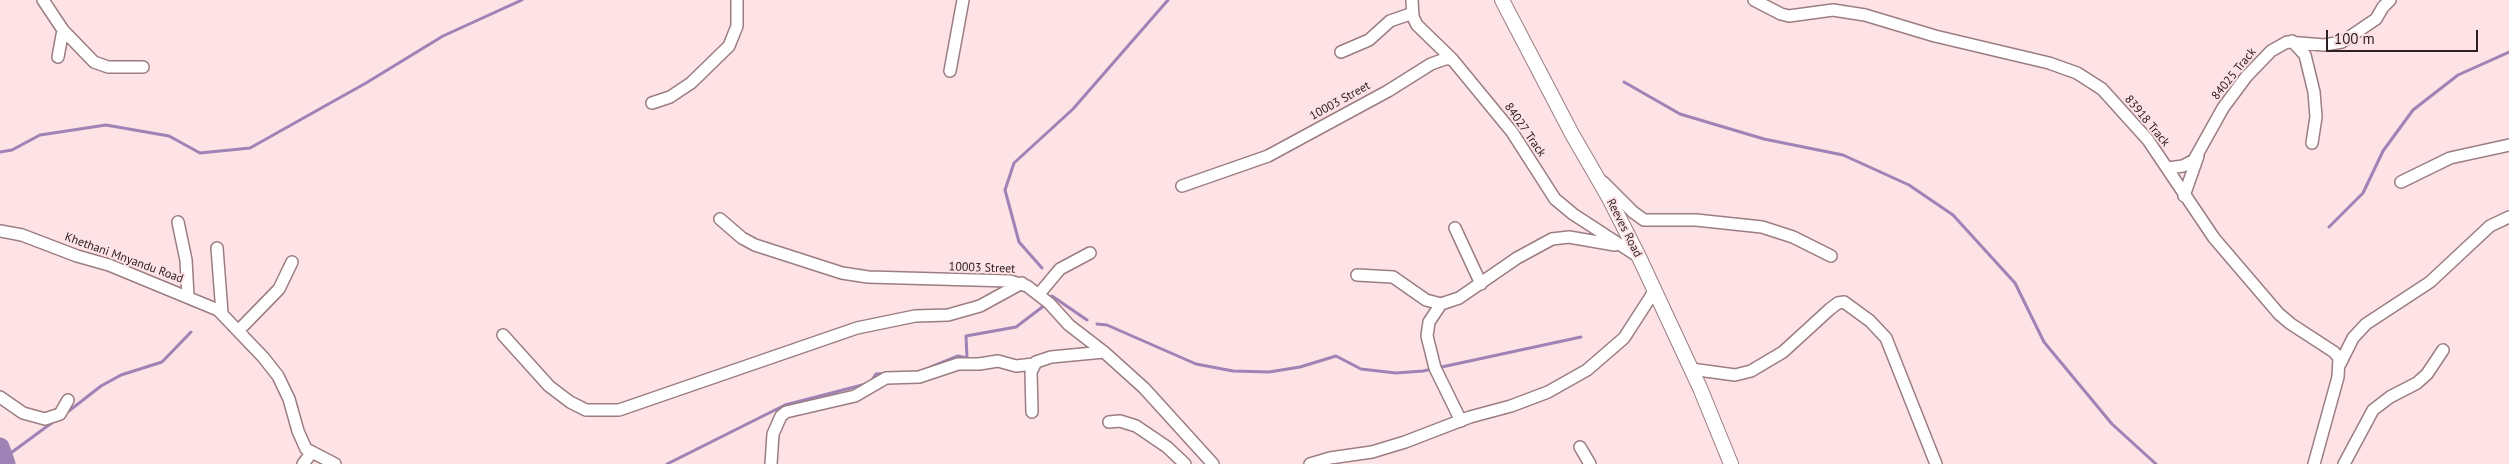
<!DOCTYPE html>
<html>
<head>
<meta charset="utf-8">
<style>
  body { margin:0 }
  #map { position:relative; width:2509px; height:464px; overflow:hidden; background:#fde2e6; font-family:"PT Sans",sans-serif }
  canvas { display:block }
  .scale { position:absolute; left:2326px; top:30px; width:152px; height:22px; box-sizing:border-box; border:2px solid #2c2022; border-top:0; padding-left:6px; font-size:15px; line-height:18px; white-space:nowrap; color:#2c2022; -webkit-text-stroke:4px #fde2e6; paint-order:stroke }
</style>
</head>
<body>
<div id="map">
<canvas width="2509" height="464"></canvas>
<div class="scale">100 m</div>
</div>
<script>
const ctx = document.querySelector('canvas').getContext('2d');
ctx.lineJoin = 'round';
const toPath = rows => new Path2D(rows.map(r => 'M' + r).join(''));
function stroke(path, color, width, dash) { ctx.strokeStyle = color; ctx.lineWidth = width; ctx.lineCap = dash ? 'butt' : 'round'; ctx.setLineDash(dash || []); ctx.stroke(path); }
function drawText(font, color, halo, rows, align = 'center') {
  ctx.font = font + ' "PT Sans",sans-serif'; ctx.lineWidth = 4; ctx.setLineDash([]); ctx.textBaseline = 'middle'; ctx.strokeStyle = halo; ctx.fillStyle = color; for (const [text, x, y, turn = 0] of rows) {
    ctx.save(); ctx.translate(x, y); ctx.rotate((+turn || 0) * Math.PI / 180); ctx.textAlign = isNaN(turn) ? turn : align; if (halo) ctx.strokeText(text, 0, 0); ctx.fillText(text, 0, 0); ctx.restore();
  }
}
stroke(toPath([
  [1624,82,1680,114,1764,139,1843,155,1909,185,1953,215,2015,283,2044,342,2112,424,2156,464],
  [0,152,12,150,40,135,106,125,169,136,200,153,250,148,366,83,443,36,522,0],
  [2329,227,2363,193,2383,151,2413,110,2458,75,2509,52],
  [1042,268,1019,242,1005,190,1014,163,1073,109,1168,0],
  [1052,296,1087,320],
  [1097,324,1107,325,1196,364,1233,371,1269,372,1300,367,1336,356,1361,369,1396,373,1423,371,1581,337],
  [931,367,958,356,967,358,966,336,1016,327,1045,305],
  [65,414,101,386,121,375,162,362,191,332],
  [4,458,53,422],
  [667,464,785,405,870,383,876,374,918,372]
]), '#9f82b6', 3);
stroke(toPath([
  [0,447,6,464]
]), '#9f82b6', 19);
const minor = toPath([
  [43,0,63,30,58,57],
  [1412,0,1413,17,1417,25,1452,59,1512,132,1555,199,1573,214,1639,257],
  [1754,0,1781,14,1789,16,1833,10,1865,15,1935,36,2049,63,2077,73,2102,89,2148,140,2214,238,2279,314,2291,324,2334,352,2339,358,2338,377,2314,464],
  [63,30,94,62,108,67,143,67],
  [2292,41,2305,55,2314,92,2316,117,2312,143],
  [1341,52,1369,40,1390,21,1413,13],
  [950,71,963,0],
  [652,103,670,97,691,83,729,46,737,26,737,0],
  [2168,168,2183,166,2194,160,2223,108,2246,77,2271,51,2287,42,2324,45,2342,42,2376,19,2383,7,2390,0],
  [1603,182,1633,212,1644,220,1696,220,1762,227,1793,237,1831,256],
  [2401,182,2450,158,2509,145],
  [1182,186,1268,156,1388,91,1431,64,1445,59,1452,59],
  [2184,196,2198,156],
  [720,219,742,238,755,245,842,273,868,277,1010,281,1027,286,1049,303,1069,325,1104,352,1144,388,1213,464],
  [178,222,186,260,188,296],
  [1455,228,1481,284],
  [0,231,22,235,77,256,109,265,218,310,263,357,278,376,289,399,298,431,306,449,335,464],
  [217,248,222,313],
  [1357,275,1393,277,1426,300,1441,304,1459,298,1517,258,1552,239,1569,237,1615,245],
  [1039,294,1060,269,1090,253],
  [1441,304,1429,322,1427,336,1435,368,1461,421],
  [239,330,279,289,292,262],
  [503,335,549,386,570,402,586,410,619,410,857,328,915,316,948,315,980,306,1022,283],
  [2340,364,2353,338,2366,324,2430,282,2490,226,2509,217],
  [1691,369,1735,375,1751,371,1783,352,1830,309,1838,303,1844,302,1870,321,1886,338,1936,464],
  [0,397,23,413,45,419,60,414,68,400],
  [1032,412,1031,372,1036,362,1051,357,1104,352],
  [1109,422,1120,421,1136,426,1167,447,1185,464],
  [1580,447,1590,464],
  [303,464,312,452],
  [771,464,773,434,781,416,786,412,855,396,886,378,919,377,958,364,979,364,998,361,1016,366,1034,364],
  [1310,464,1330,458,1372,452,1405,442,1470,417,1511,406,1548,392,1587,370,1624,338,1655,290],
  [2344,464,2373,410,2390,397,2417,383,2427,374,2443,350]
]);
const tertiary = toPath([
  [1502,0,1572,134,1609,198,1639,257,1700,388,1731,464]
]);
stroke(minor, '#9b7d82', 14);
stroke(tertiary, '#9b7d82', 16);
stroke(minor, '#fff', 11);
stroke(tertiary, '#fff', 14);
drawText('12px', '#2c2022', '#fde2e6', [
  ["84025 Track",2234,74,-51],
  ["10003 Street",1340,101,-29],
  ["83918 Track",2147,121,50],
  ["84027 Track",1525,130,55],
  ["Reeves Road",1624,228,63],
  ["Khethani Mnyandu Road",124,258,20],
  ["10003 Street",982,268,2]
]);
</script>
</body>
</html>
